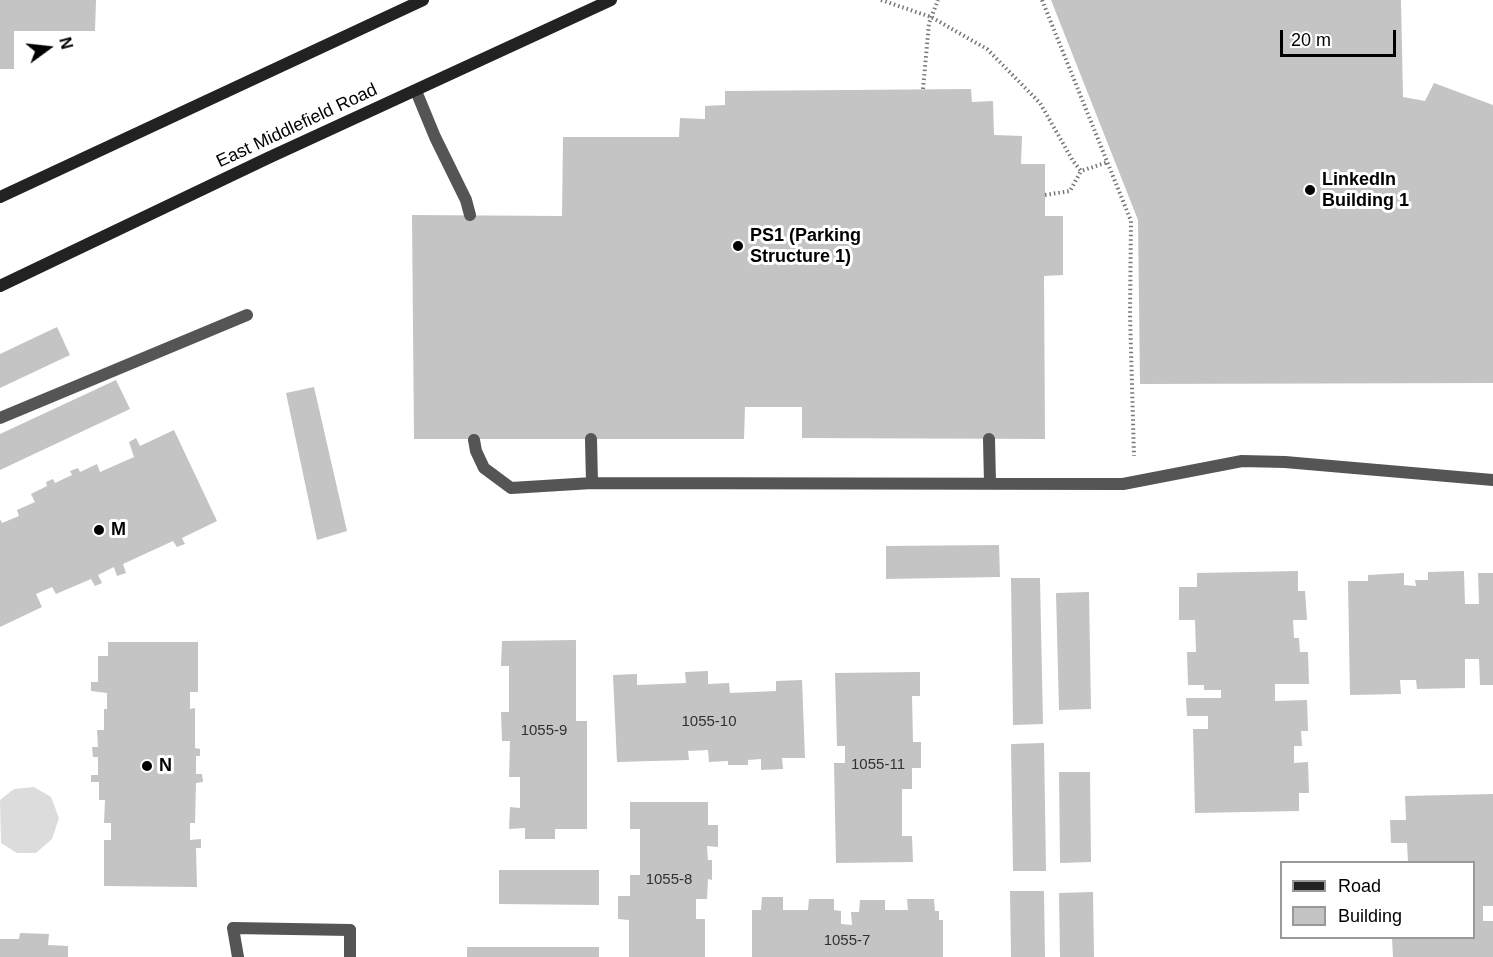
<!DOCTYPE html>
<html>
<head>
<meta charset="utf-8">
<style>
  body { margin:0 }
  #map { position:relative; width:1493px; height:957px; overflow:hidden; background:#fff; font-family:Helvetica,sans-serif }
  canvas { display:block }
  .legend { position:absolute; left:1280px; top:861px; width:195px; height:78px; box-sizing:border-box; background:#fff; border:2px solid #999; margin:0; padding:8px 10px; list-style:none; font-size:18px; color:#000 }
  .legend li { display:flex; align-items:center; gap:12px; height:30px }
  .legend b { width:30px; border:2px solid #999 }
  .north { position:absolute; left:18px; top:18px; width:60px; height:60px; -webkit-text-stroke:4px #fff; paint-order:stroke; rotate:75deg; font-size:16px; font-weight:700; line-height:24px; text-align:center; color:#000 }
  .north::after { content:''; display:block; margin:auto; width:21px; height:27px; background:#000; clip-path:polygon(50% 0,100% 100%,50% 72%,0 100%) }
  .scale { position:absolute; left:1280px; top:30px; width:116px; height:27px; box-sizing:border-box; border:3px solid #000; border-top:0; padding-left:8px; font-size:18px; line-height:21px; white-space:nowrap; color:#000; -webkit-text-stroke:4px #fff; paint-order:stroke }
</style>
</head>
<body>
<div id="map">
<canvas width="1493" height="957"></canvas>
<ul class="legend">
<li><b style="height:8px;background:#222"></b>Road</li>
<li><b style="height:16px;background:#c4c4c4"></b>Building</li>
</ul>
<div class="north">N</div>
<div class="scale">20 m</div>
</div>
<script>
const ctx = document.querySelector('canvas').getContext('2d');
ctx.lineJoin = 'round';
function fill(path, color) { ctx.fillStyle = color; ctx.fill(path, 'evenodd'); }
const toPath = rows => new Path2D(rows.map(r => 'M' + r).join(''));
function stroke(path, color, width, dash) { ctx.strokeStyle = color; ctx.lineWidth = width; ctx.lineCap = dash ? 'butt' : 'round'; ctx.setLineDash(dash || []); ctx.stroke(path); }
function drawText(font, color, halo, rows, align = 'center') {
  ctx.font = font + ' Helvetica,sans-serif'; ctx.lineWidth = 6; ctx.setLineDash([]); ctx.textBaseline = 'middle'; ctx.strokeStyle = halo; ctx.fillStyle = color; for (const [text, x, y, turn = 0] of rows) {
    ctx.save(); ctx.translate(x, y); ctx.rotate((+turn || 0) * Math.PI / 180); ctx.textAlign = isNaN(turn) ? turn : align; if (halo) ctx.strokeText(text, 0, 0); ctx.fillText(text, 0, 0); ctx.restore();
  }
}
fill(toPath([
  [34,787,51,797,59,818,52,839,36,853,17,853,1,843,0,800,14,789]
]), '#dcdcdc');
fill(toPath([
  [0,0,96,0,95,31,14,31,14,69,0,69],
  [1051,0,1401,0,1403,97,1425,101,1434,83,1493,105,1493,383,1140,384,1138,220],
  [971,89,972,102,993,101,994,135,1022,136,1021,164,1045,164,1045,216,1063,216,1063,275,1044,276,1045,439,802,438,802,407,745,407,744,439,414,439,412,215,562,216,563,137,679,137,680,118,705,119,705,106,725,105,725,91],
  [57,327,70,355,0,388,0,354],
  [116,380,130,409,0,470,0,434],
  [314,387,347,531,317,540,286,393],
  [174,430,217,521,182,538,185,544,177,547,173,541,123,564,126,573,117,576,114,567,98,575,102,583,95,586,91,579,56,594,52,587,36,594,42,607,0,627,0,519,2,523,19,516,17,510,35,502,31,494,47,486,46,482,53,479,55,483,72,475,70,471,78,468,80,472,97,464,100,472,134,457,129,442,136,438,140,446],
  [999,545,1000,577,886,579,886,546],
  [1298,571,1298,591,1305,591,1307,620,1293,620,1294,638,1299,638,1300,652,1308,652,1309,684,1275,684,1275,701,1307,700,1308,731,1301,731,1302,746,1294,746,1294,763,1308,762,1309,793,1299,793,1299,811,1195,813,1193,729,1208,729,1208,716,1187,716,1186,698,1221,698,1221,690,1204,690,1204,685,1188,685,1187,652,1196,652,1195,620,1179,620,1179,587,1197,587,1197,573],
  [1464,571,1465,604,1479,604,1478,573,1493,573,1493,685,1480,685,1479,659,1465,659,1465,688,1417,689,1416,680,1400,680,1401,694,1350,695,1348,581,1368,581,1368,575,1404,573,1404,585,1416,586,1415,580,1428,580,1428,572],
  [1011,578,1040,578,1043,724,1013,725],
  [1089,592,1091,709,1059,710,1056,593],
  [576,640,576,721,587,721,587,829,555,829,555,839,525,839,525,828,509,829,510,807,520,808,520,777,509,777,510,741,502,741,501,712,509,712,509,666,501,666,502,641],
  [108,642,198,642,198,692,190,692,190,709,195,708,195,748,200,749,200,756,196,756,196,774,202,774,203,782,196,783,195,823,190,823,190,840,201,839,201,848,196,848,197,887,104,886,104,840,111,840,111,823,104,823,105,800,99,800,99,782,91,782,91,775,98,775,98,757,93,757,92,747,98,747,97,730,104,730,104,709,107,709,107,693,91,691,91,682,98,682,98,656,108,656],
  [708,671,708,684,729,683,730,693,776,691,776,681,802,680,805,758,782,758,783,769,761,770,761,759,748,760,748,765,728,765,728,761,709,762,708,750,688,751,689,760,617,762,613,675,637,674,637,685,686,683,685,672],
  [920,672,920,696,912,696,913,742,921,742,921,768,912,768,912,789,902,789,902,836,912,836,913,862,836,863,834,763,845,763,845,746,837,746,835,673],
  [1044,743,1046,871,1013,871,1011,744],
  [1059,772,1090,772,1091,862,1060,863],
  [1493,794,1493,906,1483,906,1483,921,1493,921,1493,957,1393,957,1392,938,1474,938,1474,862,1408,862,1407,843,1391,843,1390,820,1406,820,1405,796],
  [630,802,708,802,708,825,718,825,718,847,707,846,708,860,712,860,712,880,708,879,707,899,696,899,696,919,705,919,705,957,629,957,629,920,618,919,618,896,630,896,630,875,640,875,640,829,630,829],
  [499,870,599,870,599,905,499,904],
  [1010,891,1044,891,1045,957,1011,957],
  [1093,892,1094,957,1060,957,1059,893],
  [762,897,783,897,783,910,808,910,809,899,834,899,834,910,841,911,841,924,852,925,851,912,859,912,860,900,885,900,885,910,908,910,907,899,934,899,935,911,939,911,939,920,943,920,943,957,752,957,752,910,761,910],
  [20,933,49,934,48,945,68,946,68,957,0,957,0,939,19,939],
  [467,947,599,947,599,957,467,957]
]), '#c4c4c4');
stroke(toPath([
  [881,0,931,17,987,49,1040,103,1073,161,1081,171,1108,162],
  [1042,0,1131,221,1130,314,1134,456],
  [923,89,929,23,938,0],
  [1045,195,1070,191,1081,171]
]), '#777', 4, [1.5, 3]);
stroke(toPath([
  [416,91,435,137,466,200,470,215],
  [0,418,247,315],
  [591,439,592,483],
  [989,439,990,483],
  [474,440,476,451,484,468,511,488,592,483,1123,484,1242,461,1285,462,1493,480],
  [238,957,233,928,350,930]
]), '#555', 12);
stroke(toPath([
  [350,957,350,930]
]), '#555', 12);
stroke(toPath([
  [0,197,423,0],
  [0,286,268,158,611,0]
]), '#222', 12);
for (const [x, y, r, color] of [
  [1310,190,6,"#000"],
  [738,246,6,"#000"],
  [99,530,6,"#000"],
  [147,766,6,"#000"]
]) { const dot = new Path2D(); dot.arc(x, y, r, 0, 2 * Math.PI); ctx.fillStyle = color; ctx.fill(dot); stroke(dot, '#fff', 2); }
drawText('15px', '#313131', null, [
  ["1055-10",709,722],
  ["1055-9",544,731],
  ["1055-11",878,765],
  ["1055-8",669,880],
  ["1055-7",847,941]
]);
drawText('18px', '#000', '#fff', [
  ["East Middlefield Road",297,126,-25]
]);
drawText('bold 18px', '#000', '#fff', [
  ["LinkedIn",1322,180],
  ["Building 1",1322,201],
  ["PS1 (Parking",750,236],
  ["Structure 1)",750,257],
  ["M",111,530],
  ["N",159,766]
], 'left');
</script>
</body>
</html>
